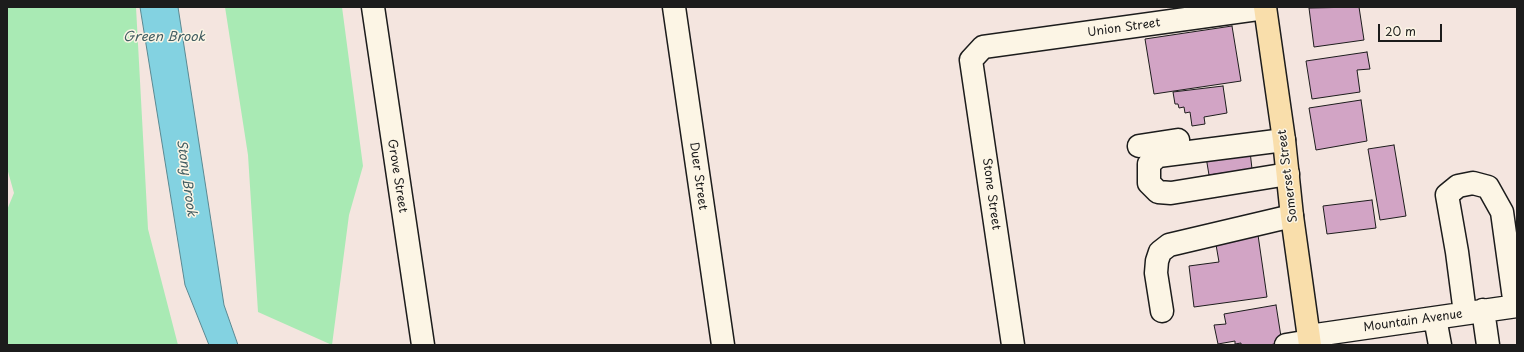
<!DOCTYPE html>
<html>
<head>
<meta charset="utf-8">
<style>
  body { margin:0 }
  #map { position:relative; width:1524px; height:352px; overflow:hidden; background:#f4e5df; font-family:"Playpen Sans",sans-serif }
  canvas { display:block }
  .frame { position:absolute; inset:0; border:8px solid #1c1c1c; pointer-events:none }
  .scale { position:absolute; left:1378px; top:24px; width:64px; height:18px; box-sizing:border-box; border:2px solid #1c1c1c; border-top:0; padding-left:5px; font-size:12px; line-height:14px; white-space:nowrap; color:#1c1c1c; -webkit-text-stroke:3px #fcf5e5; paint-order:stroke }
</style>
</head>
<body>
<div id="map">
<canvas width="1524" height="352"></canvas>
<div class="frame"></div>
<div class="scale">20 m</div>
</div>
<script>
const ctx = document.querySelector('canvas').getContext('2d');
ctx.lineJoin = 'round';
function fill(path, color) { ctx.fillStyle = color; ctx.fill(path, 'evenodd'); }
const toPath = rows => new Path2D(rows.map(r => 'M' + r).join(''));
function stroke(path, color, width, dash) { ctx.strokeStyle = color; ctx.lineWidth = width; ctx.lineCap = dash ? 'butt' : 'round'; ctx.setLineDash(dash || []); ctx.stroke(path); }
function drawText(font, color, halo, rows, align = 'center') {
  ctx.font = font + ' "Playpen Sans",sans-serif'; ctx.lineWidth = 3; ctx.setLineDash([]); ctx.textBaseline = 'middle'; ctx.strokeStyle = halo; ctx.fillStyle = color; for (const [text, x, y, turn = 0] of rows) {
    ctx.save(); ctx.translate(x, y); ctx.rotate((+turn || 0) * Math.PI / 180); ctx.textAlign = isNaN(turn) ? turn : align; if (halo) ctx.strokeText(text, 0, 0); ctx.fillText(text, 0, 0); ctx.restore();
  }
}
fill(toPath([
  [7,7,136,7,148,229,178,345,7,345,7,210,14,193,7,168],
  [225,7,342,7,363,166,349,215,332,345,258,312,248,155]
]), '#a9eab4');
const water = toPath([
  [140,7,178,7,224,305,238,345,209,345,185,285,140,7]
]);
fill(water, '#83d2e1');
stroke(water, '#5a8992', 1);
const building = toPath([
  [1359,7,1364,40,1314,47,1309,8,1359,7],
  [1232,26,1241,81,1154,94,1145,39,1232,26],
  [1367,52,1370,69,1357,70,1360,92,1312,99,1306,61,1367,52],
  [1223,86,1227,113,1204,117,1205,124,1192,126,1190,112,1185,113,1184,107,1179,108,1178,104,1175,104,1173,92,1223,86],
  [1361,100,1367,141,1316,150,1309,108,1361,100],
  [1394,145,1406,216,1380,220,1368,149,1394,145],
  [1250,151,1252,169,1209,175,1206,157,1250,151],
  [1372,200,1376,228,1327,234,1323,206,1372,200],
  [1258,235,1267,297,1194,307,1189,266,1219,262,1215,239,1258,235],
  [1276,305,1282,343,1268,345,1241,345,1241,343,1235,344,1235,341,1218,344,1214,325,1226,324,1224,314,1276,305]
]);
fill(building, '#d2a4c5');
stroke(building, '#1c1c1c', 1);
const minor = toPath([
  [373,7,423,345],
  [674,7,723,345],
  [1284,140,1158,156,1149,164,1149,183,1158,192,1171,193,1288,174],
  [1139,146,1178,140],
  [1483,310,1488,345],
  [1162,311,1156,273,1157,261,1160,252,1169,245,1292,216],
  [1465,313,1457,252,1447,195,1458,186,1473,183,1488,187,1502,212,1515,306],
  [1435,318,1440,345],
  [1309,336,1517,306],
  [1013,345,971,60,983,47,1265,8],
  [1286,345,1310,341]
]);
const major = toPath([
  [1265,7,1284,140,1292,216,1310,345]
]);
stroke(minor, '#1c1c1c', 25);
stroke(major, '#1c1c1c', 25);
stroke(minor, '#fcf5e5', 22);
stroke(major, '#f9deab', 22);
drawText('12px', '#1c1c1c', '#fcf5e5', [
  ["Union Street",1124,28,-8],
  ["Grove Street",397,176,81],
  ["Duer Street",698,176,82],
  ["Somerset Street",1288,176,-97],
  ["Stone Street",991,194,82],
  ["Mountain Avenue",1413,321,-8]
]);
drawText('italic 13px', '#405c61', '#fcf5e5', [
  ["Green Brook",164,37],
  ["Stony Brook",186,178,82]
]);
</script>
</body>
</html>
